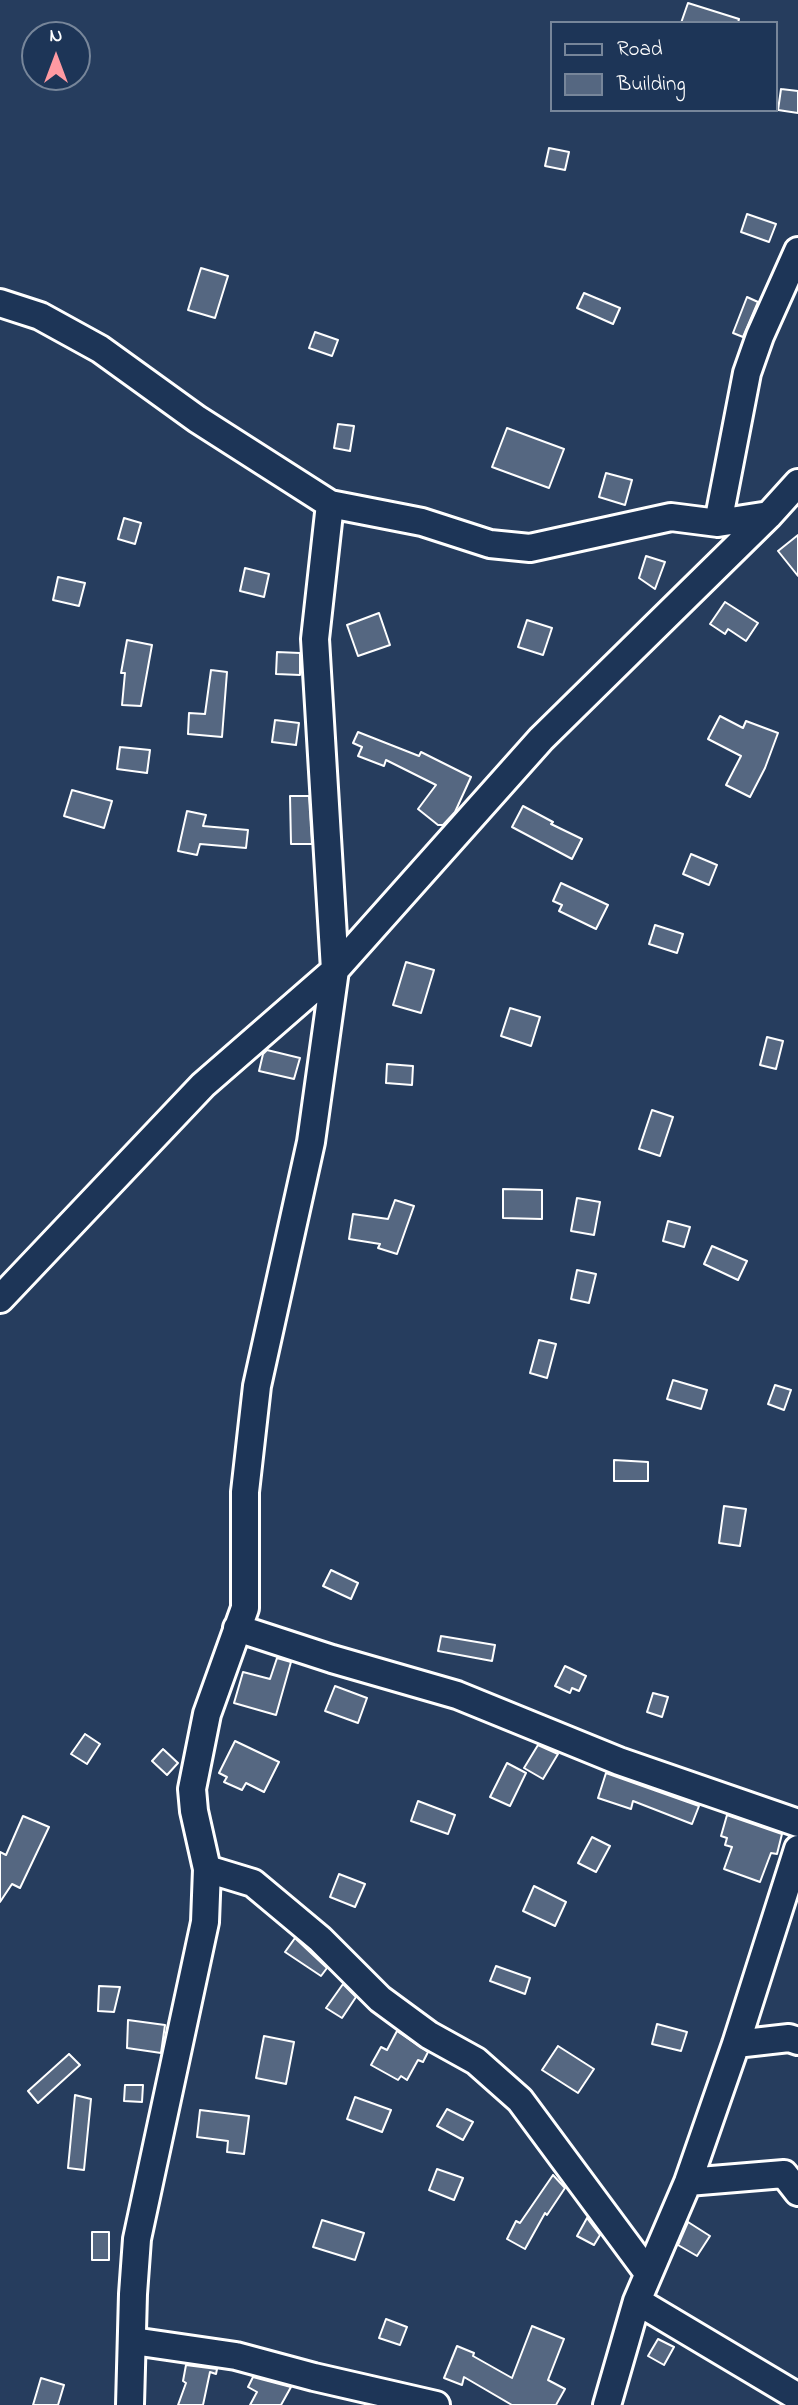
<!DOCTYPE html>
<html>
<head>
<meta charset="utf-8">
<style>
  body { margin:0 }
  #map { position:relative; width:798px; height:2405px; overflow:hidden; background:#263d5e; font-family:"Indie Flower",sans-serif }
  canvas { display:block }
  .legend { position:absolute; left:550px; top:21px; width:228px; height:91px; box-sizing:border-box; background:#1d3557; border:2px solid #77869a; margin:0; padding:9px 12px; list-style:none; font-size:21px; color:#fff }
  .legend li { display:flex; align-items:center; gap:14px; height:35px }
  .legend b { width:35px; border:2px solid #77869a }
  .north { position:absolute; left:21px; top:21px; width:70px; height:70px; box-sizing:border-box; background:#1d3557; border:2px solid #77869a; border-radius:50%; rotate:0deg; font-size:19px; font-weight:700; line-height:28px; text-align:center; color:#fff }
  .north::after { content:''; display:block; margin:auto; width:24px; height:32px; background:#ff9aa2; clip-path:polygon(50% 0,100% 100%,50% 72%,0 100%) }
</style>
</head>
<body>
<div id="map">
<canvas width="798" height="2405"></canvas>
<ul class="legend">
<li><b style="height:9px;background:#1d3557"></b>Road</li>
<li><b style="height:19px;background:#556781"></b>Building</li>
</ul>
<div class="north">N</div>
</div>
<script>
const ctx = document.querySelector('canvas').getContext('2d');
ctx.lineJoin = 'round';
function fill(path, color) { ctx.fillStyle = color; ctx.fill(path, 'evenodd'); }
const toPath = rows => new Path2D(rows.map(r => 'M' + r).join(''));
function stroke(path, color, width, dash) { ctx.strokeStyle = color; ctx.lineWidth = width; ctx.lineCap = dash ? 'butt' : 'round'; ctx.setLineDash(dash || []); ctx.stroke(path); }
const building = toPath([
  [688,3,739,19,738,23,681,23,688,3],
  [781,89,798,91,798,113,778,110,781,89],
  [549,148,569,152,565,170,545,166,549,148],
  [747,214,776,224,769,242,741,232,747,214],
  [201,268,228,276,215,318,188,310,201,268],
  [584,293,620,308,613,324,577,308,584,293],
  [747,297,758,302,743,337,733,333,747,297],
  [315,332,338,340,332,356,309,348,315,332],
  [338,424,354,426,350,451,334,448,338,424],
  [507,428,564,449,549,488,492,467,507,428],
  [606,473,632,480,625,505,599,497,606,473],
  [124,518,141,523,135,544,118,539,124,518],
  [798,535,798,576,778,551,798,535],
  [646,556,665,562,655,589,639,578,646,556],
  [245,568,269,574,264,597,240,591,245,568],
  [58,577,85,583,79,606,53,600,58,577],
  [725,602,758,623,746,641,728,629,725,634,710,624,725,602],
  [379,613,390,645,358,656,347,625,379,613],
  [527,620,552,628,543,655,518,647,527,620],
  [127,640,152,645,141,706,122,705,125,673,121,673,127,640],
  [277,652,300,653,300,675,276,674,277,652],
  [211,670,227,672,222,737,188,734,189,713,205,714,211,670],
  [720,716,743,728,746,721,778,733,765,768,750,797,726,785,741,756,708,739,720,716],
  [275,720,299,723,296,745,272,742,275,720],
  [358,732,419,756,421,752,471,777,455,812,443,825,438,825,418,809,436,785,386,760,384,766,358,756,362,747,353,743,358,732],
  [120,747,150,750,147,773,117,769,120,747],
  [72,790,112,801,104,828,64,816,72,790],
  [290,796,309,796,312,844,291,844,290,796],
  [523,806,553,822,551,824,582,839,572,859,512,827,523,806],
  [187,811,206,815,203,826,248,830,246,848,200,844,197,855,178,851,187,811],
  [691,854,717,865,709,885,683,874,691,854],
  [561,883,608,905,596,929,559,911,562,905,553,901,561,883],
  [655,925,683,934,677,953,649,944,655,925],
  [406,962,434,970,421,1013,393,1005,406,962],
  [510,1008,540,1017,531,1046,501,1036,510,1008],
  [767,1037,783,1041,776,1069,760,1065,767,1037],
  [267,1050,300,1058,294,1079,259,1071,263,1054,267,1050],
  [387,1064,413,1066,412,1085,386,1083,387,1064],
  [652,1110,673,1117,660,1156,639,1149,652,1110],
  [503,1189,542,1190,542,1219,503,1218,503,1189],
  [577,1198,600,1202,594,1235,571,1231,577,1198],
  [395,1200,414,1206,397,1254,378,1248,380,1244,349,1239,353,1214,388,1219,395,1200],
  [668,1221,690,1227,684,1247,663,1241,668,1221],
  [712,1246,747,1261,738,1280,704,1264,712,1246],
  [577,1270,596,1274,589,1303,571,1299,577,1270],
  [539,1340,556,1344,547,1378,530,1373,539,1340],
  [673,1380,707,1390,701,1409,667,1399,673,1380],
  [775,1385,791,1390,784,1410,768,1404,775,1385],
  [614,1460,648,1462,648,1481,614,1481,614,1460],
  [724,1506,746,1509,740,1546,719,1543,724,1506],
  [331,1570,358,1583,351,1599,323,1586,331,1570],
  [441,1636,495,1645,492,1661,438,1651,441,1636],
  [277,1658,291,1662,276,1715,234,1703,243,1672,270,1679,277,1658],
  [565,1666,586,1676,579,1691,572,1688,570,1693,555,1686,565,1666],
  [335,1686,367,1698,358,1723,325,1711,335,1686],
  [653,1693,668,1697,662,1717,647,1712,653,1693],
  [85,1734,100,1744,87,1764,71,1754,85,1734],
  [235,1741,279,1762,264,1792,246,1783,242,1790,224,1782,227,1777,219,1773,235,1741],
  [538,1745,558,1754,543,1779,524,1768,538,1745],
  [163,1749,178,1763,167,1775,152,1761,163,1749],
  [507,1763,526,1773,510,1806,490,1797,507,1763],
  [606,1773,699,1806,692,1824,633,1801,631,1809,598,1798,606,1773],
  [418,1801,455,1815,448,1834,411,1821,418,1801],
  [727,1815,782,1834,777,1854,771,1853,760,1882,724,1869,732,1847,725,1845,727,1838,721,1836,727,1815],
  [23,1816,49,1827,20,1888,12,1884,0,1902,0,1852,6,1855,23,1816],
  [592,1837,610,1846,596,1872,578,1863,592,1837],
  [339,1874,365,1884,355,1907,330,1897,339,1874],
  [534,1886,566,1902,555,1926,523,1911,534,1886],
  [295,1938,327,1968,321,1976,285,1952,295,1938],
  [496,1966,530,1978,525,1994,490,1981,496,1966],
  [343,1984,356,1997,342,2018,326,2008,343,1984],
  [99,1986,120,1987,114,2012,98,2011,99,1986],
  [128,2020,165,2025,161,2053,127,2048,128,2020],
  [657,2024,687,2032,681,2051,652,2044,657,2024],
  [397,2031,428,2052,423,2062,418,2060,407,2080,401,2076,398,2080,371,2065,381,2047,387,2050,397,2031],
  [264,2036,294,2042,286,2084,256,2078,264,2036],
  [558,2046,594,2069,578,2093,542,2070,558,2046],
  [69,2054,80,2065,38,2103,28,2091,69,2054],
  [125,2085,143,2085,142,2102,124,2101,125,2085],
  [75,2095,91,2099,84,2170,68,2168,75,2095],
  [355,2097,391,2110,382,2132,347,2119,355,2097],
  [447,2109,473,2122,463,2140,437,2126,447,2109],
  [200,2110,249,2116,244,2154,227,2152,228,2141,197,2137,200,2110],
  [437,2169,463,2178,454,2200,429,2190,437,2169],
  [553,2175,565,2188,547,2215,545,2213,525,2249,507,2239,516,2221,520,2223,553,2175],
  [587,2218,600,2235,594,2245,577,2236,587,2218],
  [322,2220,364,2233,355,2260,313,2247,322,2220],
  [688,2222,710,2236,697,2256,678,2245,688,2222],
  [92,2232,109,2232,109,2260,92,2260,92,2232],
  [386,2319,407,2327,400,2345,379,2338,386,2319],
  [532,2326,564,2339,548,2380,565,2389,556,2405,512,2405,464,2377,462,2385,444,2378,457,2346,474,2353,473,2356,512,2378,532,2326],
  [658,2339,674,2347,664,2365,648,2356,658,2339],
  [186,2365,217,2369,216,2374,210,2372,203,2405,178,2405,186,2383,183,2381,186,2365],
  [253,2377,291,2387,281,2405,250,2405,257,2392,248,2387,253,2377],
  [41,2378,64,2385,58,2405,33,2405,41,2378]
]);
fill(building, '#556781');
stroke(building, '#fff', 2);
const minor = toPath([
  [0,303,40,316,100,349,197,419,330,504,422,522,490,544,530,548,671,517,718,523,769,515],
  [718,523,747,373,760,336,798,251],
  [0,1299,203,1085,335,970,541,739,769,515,798,483],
  [237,1628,332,1659,457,1695,619,1761,798,1823],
  [207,1869,253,1883,320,1939,380,1999,429,2035,476,2061,520,2100,648,2273],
  [736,2044,789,2038,798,2041],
  [688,2182,784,2174,798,2192],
  [637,2301,798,2397],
  [133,2341,236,2356,314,2377,436,2405],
  [130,2405,133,2294,137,2239,205,1922,207,1869,194,1811,192,1789,207,1714,245,1608,245,1492,257,1386,311,1142,335,970,315,639,330,504],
  [607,2405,637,2301,688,2182,736,2044,798,1849]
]);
stroke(minor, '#fff', 32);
stroke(minor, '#1d3557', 26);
</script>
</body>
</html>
